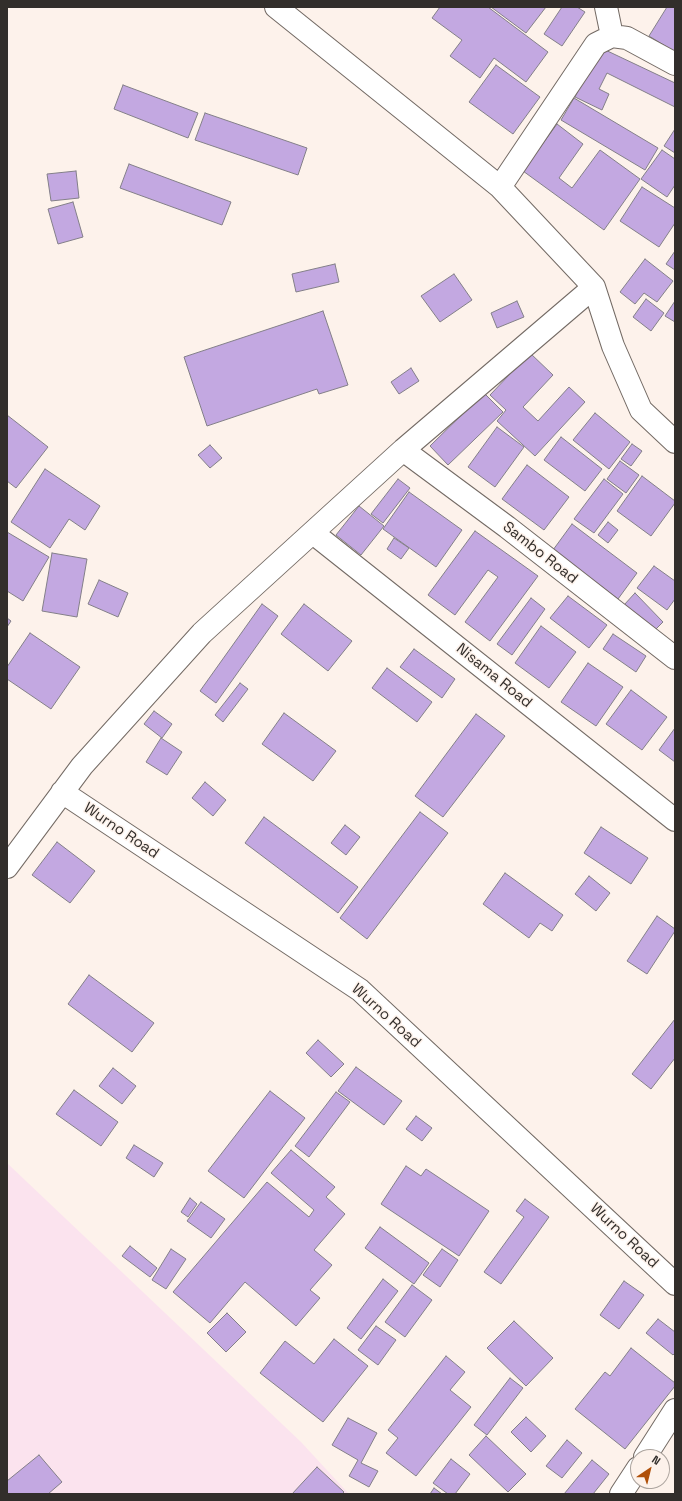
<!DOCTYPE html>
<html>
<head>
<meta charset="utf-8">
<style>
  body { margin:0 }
  #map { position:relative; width:682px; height:1501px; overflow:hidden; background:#fdf2eb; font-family:"Space Grotesk",sans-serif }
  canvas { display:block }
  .frame { position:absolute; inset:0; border:8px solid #322e2b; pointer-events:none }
  .north { position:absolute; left:630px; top:1449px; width:40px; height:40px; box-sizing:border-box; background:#fdf2eb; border:1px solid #aca49e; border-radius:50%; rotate:35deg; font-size:11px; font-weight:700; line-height:16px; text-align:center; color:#322e2b }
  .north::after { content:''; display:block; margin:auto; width:14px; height:18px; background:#b05009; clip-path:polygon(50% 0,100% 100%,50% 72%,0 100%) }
</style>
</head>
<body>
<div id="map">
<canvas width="682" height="1501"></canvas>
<div class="frame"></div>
<div class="north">N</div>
</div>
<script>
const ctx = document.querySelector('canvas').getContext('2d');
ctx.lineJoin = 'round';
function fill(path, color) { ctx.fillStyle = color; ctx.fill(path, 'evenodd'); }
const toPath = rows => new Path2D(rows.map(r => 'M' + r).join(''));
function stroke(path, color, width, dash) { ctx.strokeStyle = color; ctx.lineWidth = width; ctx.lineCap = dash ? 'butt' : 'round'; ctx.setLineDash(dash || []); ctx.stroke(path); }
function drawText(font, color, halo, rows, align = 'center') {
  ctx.font = font + ' "Space Grotesk",sans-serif'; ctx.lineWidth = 3; ctx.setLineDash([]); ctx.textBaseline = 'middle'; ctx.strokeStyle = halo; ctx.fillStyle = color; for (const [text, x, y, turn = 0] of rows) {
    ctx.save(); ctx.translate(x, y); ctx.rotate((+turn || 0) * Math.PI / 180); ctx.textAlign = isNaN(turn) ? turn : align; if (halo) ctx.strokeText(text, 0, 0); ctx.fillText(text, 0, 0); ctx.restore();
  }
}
fill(toPath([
  [7,1163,301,1442,349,1494,7,1494]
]), '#fbe3ee');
const building = toPath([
  [440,7,488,7,548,52,526,82,494,58,480,78,450,56,462,40,432,18,440,7],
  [491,7,546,7,526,33,491,7],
  [562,7,577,7,585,12,562,46,544,34,562,7],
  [667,7,675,7,675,52,649,36,667,7],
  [599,47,675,83,675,107,607,73,599,89,609,94,602,110,575,97,599,47],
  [496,65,540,97,513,134,469,102,496,65],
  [123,85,198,113,188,138,114,109,123,85],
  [574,98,658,148,645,170,561,120,574,98],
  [205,113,307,148,298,175,195,140,205,113],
  [557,124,583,144,559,178,572,188,600,150,640,179,604,230,523,171,557,124],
  [675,129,675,153,664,146,675,129],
  [662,150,675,159,675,185,667,197,641,179,662,150],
  [129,164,231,202,222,225,120,188,129,164],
  [76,171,79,198,51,201,47,174,76,171],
  [642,187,675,208,675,223,659,247,620,221,642,187],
  [73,202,83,237,58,244,48,209,73,202],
  [675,251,675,270,666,264,675,251],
  [645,259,673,281,657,302,644,293,635,304,620,292,645,259],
  [335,264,339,282,296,292,292,274,335,264],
  [454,274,472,300,440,322,421,296,454,274],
  [646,299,664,313,651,331,633,317,646,299],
  [517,301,524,317,497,328,491,313,517,301],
  [675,301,675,322,665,316,675,301],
  [323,311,348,385,319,394,317,389,207,426,184,357,323,311],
  [530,353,553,375,523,407,538,421,569,387,585,402,535,456,497,421,506,410,490,395,530,353],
  [411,368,419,381,399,394,391,382,411,368],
  [484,393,503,412,448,465,430,446,484,393],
  [595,413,630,442,609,469,573,440,595,413],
  [7,415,48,447,16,488,7,481,7,415],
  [497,427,524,447,495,487,468,467,497,427],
  [561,437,602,469,585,491,544,460,561,437],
  [632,444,642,451,631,466,621,459,632,444],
  [210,445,222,458,210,468,198,455,210,445],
  [620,461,639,475,626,493,607,479,620,461],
  [527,465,569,497,544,530,502,499,527,465],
  [45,469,100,506,85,530,69,519,50,548,11,522,45,469],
  [642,476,675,501,675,503,651,536,617,511,642,476],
  [398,479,410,488,383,523,371,514,398,479],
  [604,479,623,494,594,533,574,519,604,479],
  [409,492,462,530,436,567,383,529,409,492],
  [359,506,384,526,361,555,336,535,359,506],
  [608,522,618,530,608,543,598,535,608,522],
  [572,524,637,573,618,599,553,550,572,524],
  [475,531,538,576,490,641,465,622,498,577,488,570,455,615,428,595,475,531],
  [7,532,49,557,23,601,7,591,7,532],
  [394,538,409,548,401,559,387,549,394,538],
  [52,553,87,559,77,617,42,611,52,553],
  [654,566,675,581,675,599,667,610,637,588,654,566],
  [99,580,128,593,118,617,88,604,99,580],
  [635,593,663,622,652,633,624,605,635,593],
  [568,596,607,625,589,648,550,618,568,596],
  [531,598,545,609,512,655,497,644,531,598],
  [262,604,278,616,216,703,200,691,262,604],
  [304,604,352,641,328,671,281,634,304,604],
  [7,618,11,621,7,627,7,618],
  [541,626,576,652,549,688,515,663,541,626],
  [30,633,80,667,51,709,7,679,7,667,30,633],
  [613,634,646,656,636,672,603,649,613,634],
  [414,649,455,679,442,698,400,667,414,649],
  [588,663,623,687,596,726,561,702,588,663],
  [387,668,432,702,417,722,372,688,387,668],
  [240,683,248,689,223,722,215,715,240,683],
  [631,690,667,717,642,750,606,724,631,690],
  [154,711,172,724,162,738,144,724,154,711],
  [284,713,336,751,313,781,262,744,284,713],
  [476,714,505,736,443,817,415,796,476,714],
  [675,728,675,762,659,750,675,728],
  [161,738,182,752,167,775,146,762,161,738],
  [205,782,226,800,213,816,192,798,205,782],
  [420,812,448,833,367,939,340,918,420,812],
  [264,817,358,887,338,913,245,843,264,817],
  [345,825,360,837,346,855,331,843,345,825],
  [601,827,648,858,631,884,584,853,601,827],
  [57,842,95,871,70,903,32,875,57,842],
  [505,873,563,915,552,931,540,923,529,938,483,904,505,873],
  [589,876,610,893,596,911,575,894,589,876],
  [657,916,675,929,675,931,647,974,627,961,657,916],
  [89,975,154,1023,132,1052,68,1004,89,975],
  [675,1019,675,1058,651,1089,632,1074,675,1019],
  [318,1040,344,1064,331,1077,306,1053,318,1040],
  [356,1067,402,1101,384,1125,338,1091,356,1067],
  [113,1068,136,1086,122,1104,99,1086,113,1068],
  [74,1090,118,1122,101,1146,56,1114,74,1090],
  [270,1091,305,1118,244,1198,208,1171,270,1091],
  [336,1092,350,1102,309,1157,295,1146,336,1092],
  [416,1116,432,1128,422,1141,406,1129,416,1116],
  [134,1145,163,1163,154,1177,126,1158,134,1145],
  [291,1150,335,1187,326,1197,345,1214,314,1250,332,1265,310,1290,320,1298,296,1326,245,1282,210,1323,173,1292,267,1182,309,1217,314,1210,271,1173,291,1150],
  [406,1166,421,1176,426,1169,489,1211,459,1256,381,1204,406,1166],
  [190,1198,197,1204,188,1217,181,1212,190,1198],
  [525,1199,549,1217,501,1284,484,1272,524,1217,516,1211,525,1199],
  [201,1202,225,1219,211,1238,187,1221,201,1202],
  [380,1227,429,1263,414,1284,365,1248,380,1227],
  [130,1246,157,1268,150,1277,122,1256,130,1246],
  [171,1249,186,1259,166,1289,152,1280,171,1249],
  [442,1249,458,1260,440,1287,423,1275,442,1249],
  [383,1279,398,1291,361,1339,347,1328,383,1279],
  [624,1281,644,1295,619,1329,600,1315,624,1281],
  [412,1285,432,1300,405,1337,385,1322,412,1285],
  [227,1313,246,1332,226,1352,207,1333,227,1313],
  [658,1319,675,1332,675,1353,673,1355,646,1333,658,1319],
  [514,1321,553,1358,526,1386,487,1348,514,1321],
  [376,1326,396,1340,378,1365,358,1350,376,1326],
  [334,1339,368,1366,323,1422,260,1373,285,1341,314,1364,334,1339],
  [631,1348,675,1383,675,1386,625,1449,575,1409,605,1372,610,1376,631,1348],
  [446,1356,465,1372,450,1390,471,1407,416,1476,386,1453,398,1438,388,1430,446,1356],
  [510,1378,523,1388,487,1435,474,1425,510,1378],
  [526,1417,546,1436,531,1452,511,1432,526,1417],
  [348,1418,377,1433,361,1463,378,1471,369,1487,349,1476,358,1460,332,1445,348,1418],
  [486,1436,526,1474,508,1492,469,1455,486,1436],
  [567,1440,582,1453,562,1478,546,1466,567,1440],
  [39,1455,62,1482,48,1494,7,1494,7,1481,39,1455],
  [451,1459,470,1474,455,1494,448,1494,433,1483,451,1459],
  [592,1460,609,1474,593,1494,564,1494,592,1460],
  [317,1467,344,1492,342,1494,292,1494,317,1467],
  [434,1488,442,1494,430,1494,434,1488]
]);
fill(building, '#c3a8e1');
stroke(building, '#837f88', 1);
const minor = toPath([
  [606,7,612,36],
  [500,187,596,44,612,36,627,38,675,64],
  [594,287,613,346,641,410,675,442],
  [403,450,507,527,675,658],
  [313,533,675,820],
  [62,792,360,990,675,1284],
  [7,867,82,766,202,633,403,450,594,287,500,187,276,7],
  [645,1457,675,1410],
  [621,1494,638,1468]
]);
stroke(minor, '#736a64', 24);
stroke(minor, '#fff', 22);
drawText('15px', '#322e2b', '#fdf2eb', [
  ["Sambo Road",540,553,38],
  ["Nisama Road",494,676,39],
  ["Wurno Road",121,831,34],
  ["Wurno Road",386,1016,42],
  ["Wurno Road",624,1236,43]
]);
</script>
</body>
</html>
